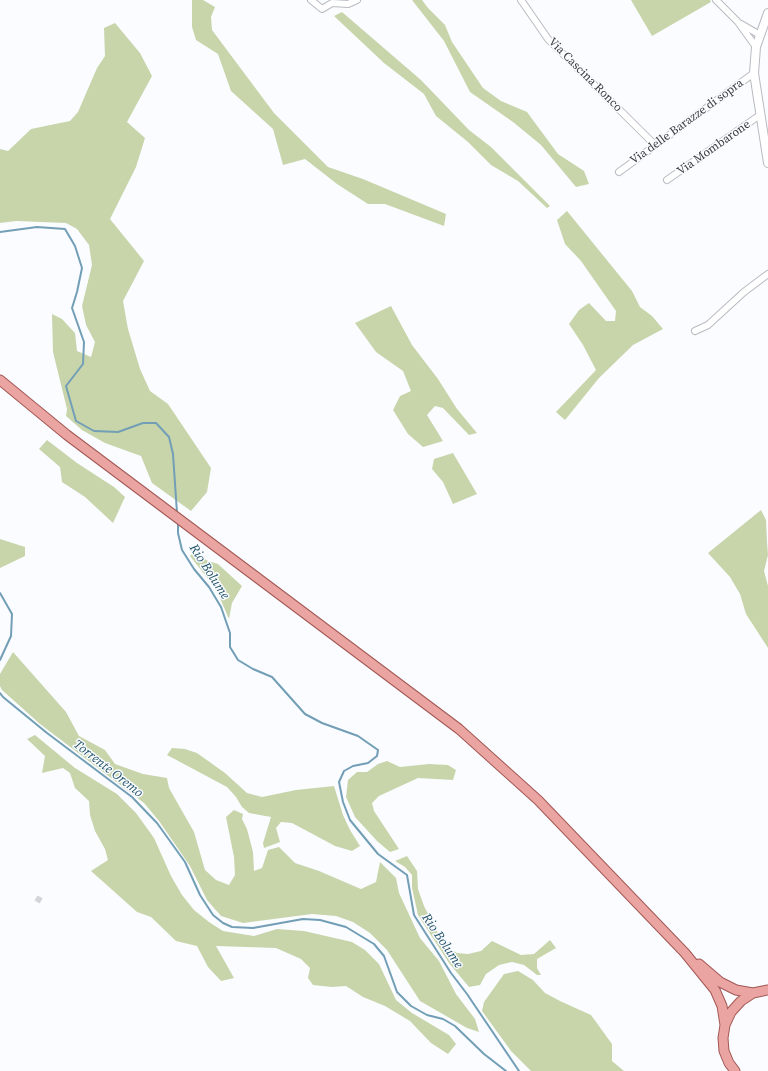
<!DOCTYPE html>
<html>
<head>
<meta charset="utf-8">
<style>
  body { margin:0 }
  canvas { display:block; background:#fafcff }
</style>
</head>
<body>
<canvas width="768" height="1071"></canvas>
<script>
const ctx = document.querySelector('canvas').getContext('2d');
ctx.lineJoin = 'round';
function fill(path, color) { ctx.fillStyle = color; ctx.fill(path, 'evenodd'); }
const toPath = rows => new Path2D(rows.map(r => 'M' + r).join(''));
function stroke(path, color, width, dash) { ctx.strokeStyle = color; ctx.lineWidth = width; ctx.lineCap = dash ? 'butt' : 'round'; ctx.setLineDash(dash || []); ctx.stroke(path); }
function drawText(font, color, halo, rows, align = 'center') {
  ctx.font = font + ' "Source Serif 4",serif'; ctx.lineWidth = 3; ctx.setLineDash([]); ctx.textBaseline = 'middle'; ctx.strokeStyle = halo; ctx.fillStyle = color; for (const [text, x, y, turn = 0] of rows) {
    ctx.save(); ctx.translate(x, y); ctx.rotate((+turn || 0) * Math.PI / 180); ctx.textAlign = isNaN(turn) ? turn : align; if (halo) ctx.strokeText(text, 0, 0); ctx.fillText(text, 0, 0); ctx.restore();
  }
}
fill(toPath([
  [192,0,203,0,215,7,211,17,212,30,274,113,328,167,363,179,446,214,444,226,385,204,368,204,337,184,305,159,283,165,273,129,231,91,218,54,196,40,192,27],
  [412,0,422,0,428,8,445,25,452,42,483,88,501,101,527,112,558,154,584,171,589,184,576,187,541,145,513,122,470,92,444,41],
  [631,0,710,0,711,2,652,36],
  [342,12,421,80,469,130,491,147,550,206,547,208,518,181,491,165,468,142,436,116,424,94,384,63,334,16],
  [115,23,140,53,152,76,127,122,145,138,136,167,110,219,144,261,123,301,128,329,140,369,150,391,168,404,211,468,207,492,191,511,152,483,141,456,105,443,82,430,66,416,67,409,53,352,52,314,62,319,75,333,77,351,91,357,95,342,86,325,82,306,92,265,89,245,77,229,66,223,16,221,0,223,0,149,8,151,31,129,70,121,78,112,97,68,105,56,104,28],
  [567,211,632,291,640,307,652,316,663,329,633,345,599,378,565,420,556,412,596,370,583,345,569,324,579,310,589,303,606,321,615,321,616,311,581,261,565,244,557,220],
  [391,306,412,345,438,379,457,409,477,433,469,435,443,408,435,406,427,415,443,441,423,447,408,434,393,410,400,396,411,391,403,371,376,352,355,323],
  [47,440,77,463,114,487,125,497,113,523,85,497,62,482,60,467,39,449],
  [453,453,477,494,453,504,443,482,432,469,434,459],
  [761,510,766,520,767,542,768,555,764,571,768,586,768,648,746,614,740,594,730,577,708,553],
  [0,539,25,547,25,556,0,568],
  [194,552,208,561,218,564,242,586,232,603,229,619,216,589,190,556],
  [13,652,66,712,79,736,105,750,115,764,143,774,167,778,169,788,194,832,205,870,216,880,229,885,235,875,234,857,226,817,234,810,243,814,242,819,247,829,253,852,254,871,262,868,268,850,279,847,295,863,319,871,361,889,376,882,380,862,396,878,399,893,420,938,439,961,456,994,475,1019,479,1032,467,1028,420,1001,387,950,370,933,353,922,336,916,312,914,243,923,221,916,207,900,190,866,159,821,144,803,40,724,2,690,0,686,0,674],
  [35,735,75,768,117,794,136,813,154,838,171,876,182,895,194,910,209,922,223,931,254,936,277,929,304,931,352,942,365,950,379,964,396,1000,412,1013,449,1035,456,1044,448,1054,431,1043,410,1021,385,1006,363,997,346,986,332,987,313,985,308,978,310,968,301,959,276,948,216,946,234,978,221,981,208,967,197,946,176,941,151,917,137,912,91,871,108,860,105,849,95,831,90,815,89,801,75,788,70,773,63,768,42,773,45,756,27,739],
  [172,748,185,749,197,753,225,773,247,793,262,797,296,790,334,786,343,815,350,830,360,846,352,851,335,846,292,823,281,822,276,828,280,842,264,848,263,843,271,817,249,813,242,807,236,797,227,787,167,755],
  [387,761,400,767,429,764,448,765,456,770,453,780,418,778,379,796,372,803,374,811,399,849,390,852,377,841,355,817,346,797,348,780,357,772,367,772,378,764],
  [407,856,417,871,418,889,424,906,444,945,457,953,468,954,481,951,492,941,521,955,534,954,550,940,556,948,537,959,537,968,541,975,537,975,524,965,512,962,499,965,486,974,480,985,469,987,449,963,418,915,412,888,412,875,405,867,395,861],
  [518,971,533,980,545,993,560,1001,591,1015,612,1044,612,1061,624,1071,531,1071,511,1051,482,1011,484,1002,504,974]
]), '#c8d5ab');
stroke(toPath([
  [0,232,37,227,65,229,75,246,82,268,77,292,72,308,84,342,83,364,66,386,76,421,94,431,118,432,143,423,156,423,169,437,173,454,177,513],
  [178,522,178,533,182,550,194,569,209,587,221,607,230,633,230,647,238,660,253,669,272,677,305,714,322,723,358,736,378,750,377,756,368,763,353,766,344,771,339,782,343,802,350,820,378,854,407,875,414,915,451,973,467,994,519,1071],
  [0,593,12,614,11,636,0,660],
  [0,693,3,697,47,733,132,797,157,823,185,862,200,895,213,915,223,923,232,927,253,928,303,919,320,920,346,927,374,944,384,956,397,992,411,1006,427,1015,443,1019,455,1026,484,1054,506,1071]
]), '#729eb6', 2);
stroke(toPath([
  [36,898,43,902]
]), '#d3d5d8', 6, [6, 3]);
const street = toPath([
  [311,0,322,9,332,3,348,4,357,0],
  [521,0,548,39,655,145],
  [716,0,738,22,756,47],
  [741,24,760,35],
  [619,172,754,73],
  [667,180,760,115],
  [695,331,708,325,744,292,768,274]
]);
const secondary = toPath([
  [768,13,756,47,754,73,768,163]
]);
const primary = toPath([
  [0,380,67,435,459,729,538,800,685,953,715,990,722,1006,725,1025],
  [699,964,720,982,736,990,753,993],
  [735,1071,729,1063,724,1051,723,1038,725,1025,731,1012,741,1001,753,993,768,990]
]);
stroke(street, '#b9bbc0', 8);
stroke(secondary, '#b9bbc0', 10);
stroke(primary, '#a35855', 11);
stroke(street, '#fff', 6);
stroke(secondary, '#fff', 8);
stroke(primary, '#eaa4a1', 9);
drawText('12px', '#393a3c', '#fafcff', [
  ["Via Cascina Ronco",585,75,45],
  ["Via delle Barazze di sopra",687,122,-36],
  ["Via Mombarone",714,148,-35]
]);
drawText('italic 13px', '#1e5067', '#fafcff', [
  ["Rio Bolume",209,572,57],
  ["Torrente Oremo",108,769,38],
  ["Rio Bolume",442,941,56]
]);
</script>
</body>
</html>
